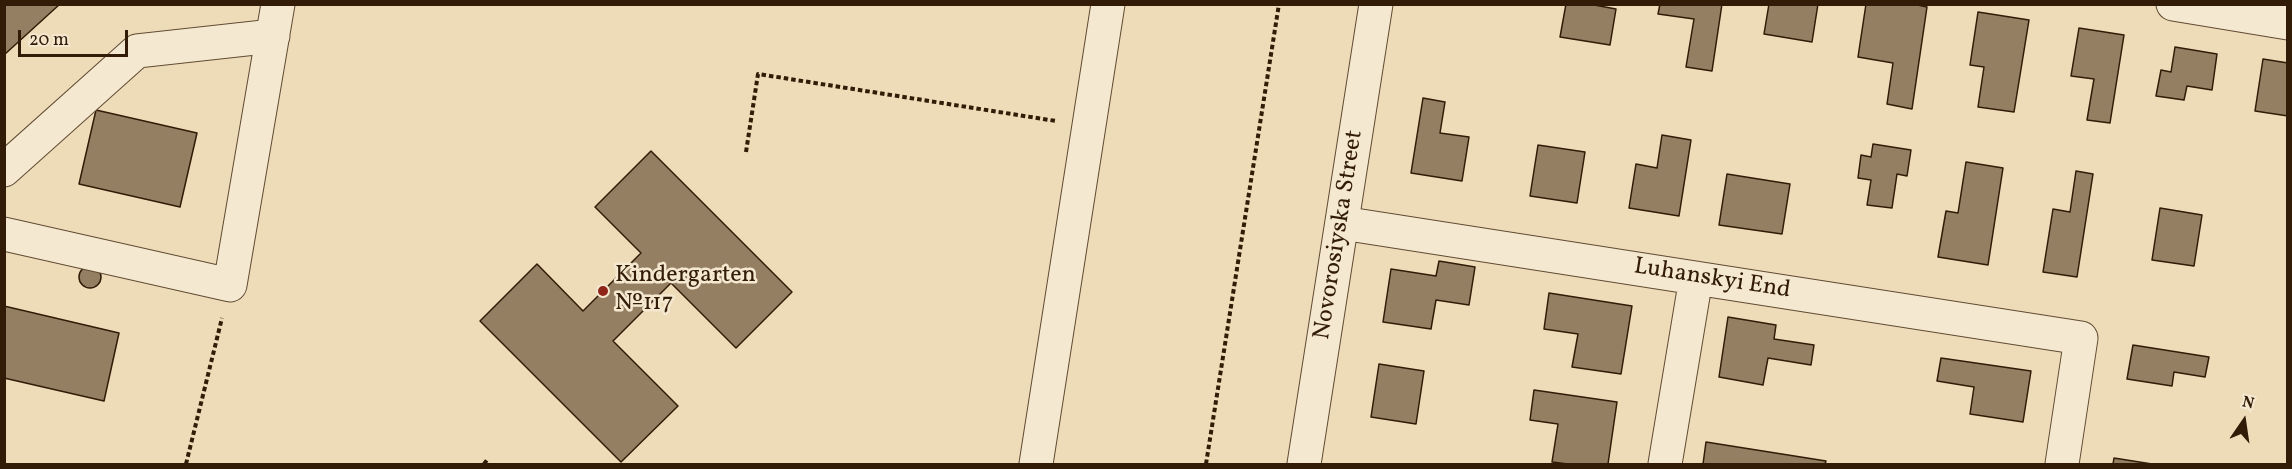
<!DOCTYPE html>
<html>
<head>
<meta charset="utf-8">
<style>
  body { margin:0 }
  #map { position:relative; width:2292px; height:469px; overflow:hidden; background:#eedcb8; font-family:Vollkorn,serif }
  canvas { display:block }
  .frame { position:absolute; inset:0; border:6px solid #321b07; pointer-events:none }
  .north { position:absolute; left:2214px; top:391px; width:60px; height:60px; -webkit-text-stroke:4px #f4e8d1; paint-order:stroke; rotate:13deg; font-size:16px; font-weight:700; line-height:24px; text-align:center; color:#321b07 }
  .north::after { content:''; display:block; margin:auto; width:21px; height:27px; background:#321b07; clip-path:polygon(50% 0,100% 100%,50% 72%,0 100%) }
  .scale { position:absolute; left:18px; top:30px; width:110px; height:27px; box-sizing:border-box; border:3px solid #321b07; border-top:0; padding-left:8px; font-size:18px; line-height:21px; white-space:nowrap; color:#321b07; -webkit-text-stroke:4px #f4e8d1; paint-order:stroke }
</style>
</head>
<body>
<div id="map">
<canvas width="2292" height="469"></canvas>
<div class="frame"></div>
<div class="north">N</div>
<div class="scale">20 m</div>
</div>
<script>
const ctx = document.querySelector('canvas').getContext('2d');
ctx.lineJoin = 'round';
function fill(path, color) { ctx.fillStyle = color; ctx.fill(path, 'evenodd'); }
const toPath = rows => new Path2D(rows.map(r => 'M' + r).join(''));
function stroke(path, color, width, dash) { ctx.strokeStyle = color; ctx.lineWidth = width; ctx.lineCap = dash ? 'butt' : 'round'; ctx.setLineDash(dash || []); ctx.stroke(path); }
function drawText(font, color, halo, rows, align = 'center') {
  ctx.font = font + ' Vollkorn,serif'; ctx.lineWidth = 5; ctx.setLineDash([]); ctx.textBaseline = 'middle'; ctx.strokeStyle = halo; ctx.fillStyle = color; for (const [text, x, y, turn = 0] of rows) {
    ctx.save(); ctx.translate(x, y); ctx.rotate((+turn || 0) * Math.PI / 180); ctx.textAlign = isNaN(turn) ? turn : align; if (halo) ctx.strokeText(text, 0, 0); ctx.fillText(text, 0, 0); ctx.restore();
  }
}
const building = toPath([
  [4,4,60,4,4,55,4,4],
  [1566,4,1589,4,1616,9,1610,45,1560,37,1566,4],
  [1660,4,1722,4,1712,71,1686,67,1694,19,1658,14,1660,4],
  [1769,4,1818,4,1812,42,1764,34,1769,4],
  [1866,4,1913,4,1927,7,1912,109,1887,104,1893,63,1858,57,1866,4],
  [1978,12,2029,20,2014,112,1978,107,1984,67,1970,65,1978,12],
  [2079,28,2124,35,2110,123,2087,120,2094,79,2071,76,2079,28],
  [2175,47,2217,54,2212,90,2187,86,2184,100,2156,96,2161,70,2171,72,2175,47],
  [2263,59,2288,63,2288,116,2255,111,2263,59],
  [1423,98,1445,102,1440,133,1469,137,1462,181,1411,173,1423,98],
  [96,110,197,133,180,207,79,184,96,110],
  [1662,135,1691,140,1679,216,1629,208,1636,164,1657,168,1662,135],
  [1873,144,1911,150,1907,176,1897,174,1892,208,1867,205,1871,180,1858,178,1861,155,1871,157,1873,144],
  [1538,145,1585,152,1577,203,1530,196,1538,145],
  [651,151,792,292,736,348,671,283,613,341,678,406,621,462,480,321,537,264,583,311,641,253,595,207,651,151],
  [1966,162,2003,168,1988,265,1938,257,1946,211,1958,213,1966,162],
  [2076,171,2093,174,2077,277,2043,272,2053,209,2070,212,2076,171],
  [1727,174,1790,184,1782,234,1719,225,1727,174],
  [2160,208,2202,215,2194,266,2152,260,2160,208],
  [1439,261,1475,267,1469,305,1436,300,1431,329,1383,322,1391,269,1436,276,1439,261],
  '79 277a11 11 0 1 1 22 0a11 11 0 1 1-22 0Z',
  [1549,293,1632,306,1621,374,1572,367,1578,334,1544,329,1549,293],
  [4,306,119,333,104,401,4,378,4,306],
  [1728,317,1776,325,1774,339,1814,345,1811,365,1768,358,1763,385,1719,377,1728,317],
  [2133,345,2209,357,2205,377,2174,372,2172,386,2127,379,2133,345],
  [1941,358,2031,371,2023,422,1970,414,1974,387,1937,381,1941,358],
  [1379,364,1424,371,1416,424,1371,417,1379,364],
  [1534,390,1617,402,1608,464,1568,464,1552,462,1558,424,1530,420,1534,390],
  [1706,442,1826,461,1825,464,1703,464,1706,442],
  [2114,458,2152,464,2113,464,2114,458]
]);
fill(building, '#947f63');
stroke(building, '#321b07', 1.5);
const minor = toPath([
  [2173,4,2288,23],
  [4,170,137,51,273,36],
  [1342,223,2081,338,2062,464],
  [4,234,230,285,278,4],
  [1036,464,1108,4],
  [1304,464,1376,4],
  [1665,464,1696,278]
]);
stroke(minor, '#614b33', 35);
stroke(toPath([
  [746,152,758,74,1056,121],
  [186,464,222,318],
  [484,464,487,460],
  [1206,464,1279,4]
]), '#321b07', 4, [4.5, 3]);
stroke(minor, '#f4e8d1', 33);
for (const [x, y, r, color] of [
  [603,291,6,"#8f2418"]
]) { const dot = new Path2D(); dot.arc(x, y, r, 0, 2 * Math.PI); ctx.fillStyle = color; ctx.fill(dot); stroke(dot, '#f4e8d1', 2); }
drawText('24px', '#321b07', '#f4e8d1', [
  ["Novorosiyska Street",1340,235,-81],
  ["Luhanskyi End",1712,280,9]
]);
drawText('24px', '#321b07', '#f4e8d1', [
  ["Kindergarten",615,277],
  ["№117",615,305]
], 'left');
</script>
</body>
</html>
